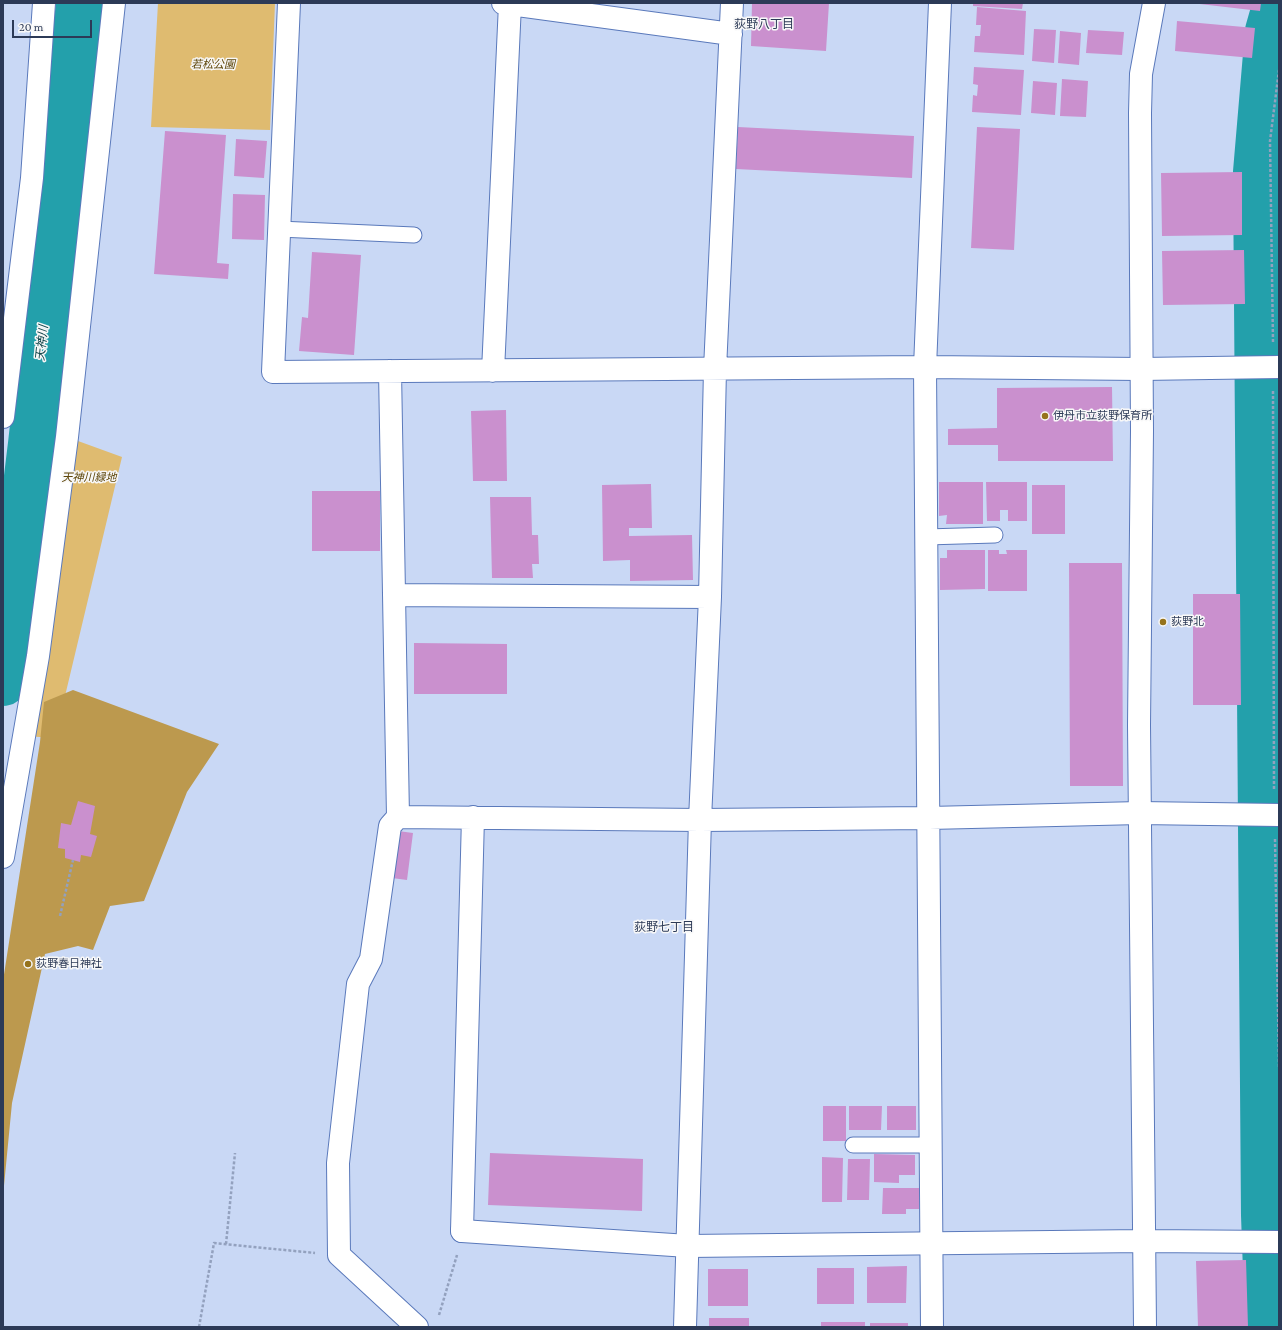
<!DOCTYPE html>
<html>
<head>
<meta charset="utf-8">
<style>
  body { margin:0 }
  #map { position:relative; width:1282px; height:1330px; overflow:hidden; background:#c9d8f5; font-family:"Crimson Pro",serif }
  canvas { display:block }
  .frame { position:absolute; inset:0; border:4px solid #2c3a57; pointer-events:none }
  .scale { position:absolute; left:12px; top:20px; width:80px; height:18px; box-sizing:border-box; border:2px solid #2c3a57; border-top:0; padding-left:5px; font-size:12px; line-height:14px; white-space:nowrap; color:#2c3a57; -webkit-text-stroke:3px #f8f8f8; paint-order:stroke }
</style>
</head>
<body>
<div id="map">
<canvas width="1282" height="1330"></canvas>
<div class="frame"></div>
<div class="scale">20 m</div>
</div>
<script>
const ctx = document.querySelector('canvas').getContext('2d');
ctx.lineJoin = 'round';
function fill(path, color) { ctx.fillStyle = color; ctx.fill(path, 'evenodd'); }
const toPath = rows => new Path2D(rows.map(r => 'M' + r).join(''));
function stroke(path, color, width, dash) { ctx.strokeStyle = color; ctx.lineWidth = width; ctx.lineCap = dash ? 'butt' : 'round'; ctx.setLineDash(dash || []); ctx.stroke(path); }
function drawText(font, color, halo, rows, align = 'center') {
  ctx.font = font + ' "Crimson Pro","Noto Sans JP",serif'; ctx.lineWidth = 3; ctx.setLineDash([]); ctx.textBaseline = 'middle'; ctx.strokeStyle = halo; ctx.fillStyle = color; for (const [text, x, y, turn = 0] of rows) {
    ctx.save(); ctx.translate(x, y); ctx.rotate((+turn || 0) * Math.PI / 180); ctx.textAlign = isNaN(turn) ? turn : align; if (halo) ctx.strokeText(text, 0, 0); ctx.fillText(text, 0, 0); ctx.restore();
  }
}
fill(toPath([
  [158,3,275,3,270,130,151,127],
  [67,437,122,457,55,738,24,736]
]), '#dfbb70');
fill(toPath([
  [73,690,219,744,187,792,144,901,110,906,93,950,78,946,45,954,12,1103,3,1196,3,981,40,742,44,702]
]), '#bc994e');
stroke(toPath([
  [1265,1150,1279,1150]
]), '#23a0ab', 8);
stroke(toPath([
  [3,682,32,444,80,3],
  [1269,1327,1265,1215,1257,172,1269,31,1277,3]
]), '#23a0ab', 48);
fill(toPath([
  [752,3,829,3,826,51,751,46],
  [973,3,1023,3,1022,9,973,6],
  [1191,3,1261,3,1260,11],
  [977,7,1026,11,1024,55,974,52,975,36,980,36,981,25,976,25],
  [1177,21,1255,28,1252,58,1175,51],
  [1034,29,1056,30,1054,63,1032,61],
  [1088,30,1124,32,1122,55,1086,53],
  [1060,31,1081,33,1079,65,1058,63],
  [974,67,1024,70,1021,115,972,112,973,95,977,96,978,85,973,84],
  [1062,79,1088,81,1086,117,1060,116],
  [1033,81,1057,83,1055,115,1031,113],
  [738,127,914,136,912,178,736,169],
  [977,127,1020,129,1014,250,971,248],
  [165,131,226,135,217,263,229,264,228,279,154,274],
  [236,139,267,141,264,178,234,176],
  [1242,172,1242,235,1162,236,1161,173],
  [233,194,265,195,264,240,232,239],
  [1244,250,1245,304,1163,305,1162,251],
  [312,252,361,255,354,355,299,351,302,317,308,318],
  [1112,387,1113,461,998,461,998,445,948,445,948,429,997,428,997,388],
  [506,410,507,481,473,481,471,411],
  [939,482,983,482,983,524,946,524,947,515,939,516],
  [986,482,1027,482,1027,521,1008,521,1008,510,1000,510,1000,521,987,521],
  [651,484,652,528,629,528,629,536,692,535,693,580,630,581,630,560,603,561,602,485],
  [1032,485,1065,485,1065,534,1032,534],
  [312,491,380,491,380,551,312,551],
  [490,497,531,497,532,535,538,535,539,564,532,564,533,578,492,578],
  [947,550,985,550,985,589,940,590,940,558,947,558],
  [988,550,999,550,999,554,1007,554,1006,550,1027,550,1027,591,988,591],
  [1069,563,1122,563,1123,786,1070,786],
  [1193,594,1240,594,1241,705,1193,705],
  [414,643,507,644,507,694,414,694],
  [78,801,95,806,90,834,97,836,91,857,81,855,80,862,65,858,65,849,58,848,61,823,71,825],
  [398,831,413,833,407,880,392,878],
  [823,1106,846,1106,846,1141,823,1141],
  [849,1106,882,1106,881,1130,849,1130],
  [887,1106,916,1106,916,1130,887,1130],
  [490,1153,643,1159,642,1211,488,1205],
  [874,1154,915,1155,915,1175,899,1175,899,1183,874,1182],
  [822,1157,843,1158,842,1202,822,1202],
  [848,1159,870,1159,869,1200,847,1200],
  [883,1188,919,1188,919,1209,906,1209,906,1214,882,1214],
  [1246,1260,1248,1327,1198,1327,1196,1261],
  [907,1266,906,1303,867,1303,867,1267],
  [817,1268,854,1268,854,1304,817,1304],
  [708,1269,748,1269,748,1306,708,1306],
  [709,1318,749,1318,749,1327,709,1327],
  [821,1322,865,1322,865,1327,821,1327],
  [870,1323,908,1323,908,1327,870,1327]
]), '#ca90ce');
const service = toPath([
  [279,229,414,235],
  [926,537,995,535],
  [853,1145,930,1145]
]);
const pedestrian = toPath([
  [3,417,32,178,44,3],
  [3,857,38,656,67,437,114,3]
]);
const minor = toPath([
  [289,3,273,372,925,367,1141,369,1279,367],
  [503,3,731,34],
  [390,371,398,817,700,820,929,818,1140,813,1279,815],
  [493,371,510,4],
  [394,595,710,597],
  [398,817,390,826,371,959,358,984,338,1163,339,1255,417,1327],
  [462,1231,473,817],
  [685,1327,700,820,710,597,715,369,732,3],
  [932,1327,925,367,940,3]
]);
const tertiary = toPath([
  [462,1231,688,1246,1143,1241,1279,1242],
  [1145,1327,1139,725,1142,431,1140,113,1141,74,1154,3]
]);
stroke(service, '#5a79bb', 17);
stroke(pedestrian, '#5a79bb', 24);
stroke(minor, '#5a79bb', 24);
stroke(tertiary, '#5a79bb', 24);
stroke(toPath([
  [1273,342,1270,141,1279,70],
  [1273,391,1274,790],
  [1275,839,1279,1067],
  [60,916,73,860],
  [226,1244,235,1153],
  [439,1315,457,1255],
  [199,1327,214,1243,315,1253]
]), '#93a1be', 2.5, [3, 2]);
stroke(service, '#fff', 15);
stroke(pedestrian, '#fff', 22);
stroke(minor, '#fff', 22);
stroke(tertiary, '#fff', 22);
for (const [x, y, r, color] of [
  [1045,416,4,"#96731c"],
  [1163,622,4,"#96731c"],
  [28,964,4,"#96731c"]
]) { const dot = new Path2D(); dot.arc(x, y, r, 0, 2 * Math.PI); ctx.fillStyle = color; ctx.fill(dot); stroke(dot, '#f8f8f8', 1.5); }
drawText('italic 11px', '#5f470a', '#f8f8f8', [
  ["若松公園",213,65],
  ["天神川緑地",89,478]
]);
drawText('11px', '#2c3a57', '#f8f8f8', [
  ["伊丹市立荻野保育所",1053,416],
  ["荻野北",1171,622],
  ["荻野春日神社",36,964]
], 'left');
drawText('12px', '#2c3a57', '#f8f8f8', [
  ["荻野八丁目",764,24],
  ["荻野七丁目",664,927]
]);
drawText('italic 12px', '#14474c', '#f8f8f8', [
  ["天神川",42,343,-84]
]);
</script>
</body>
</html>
